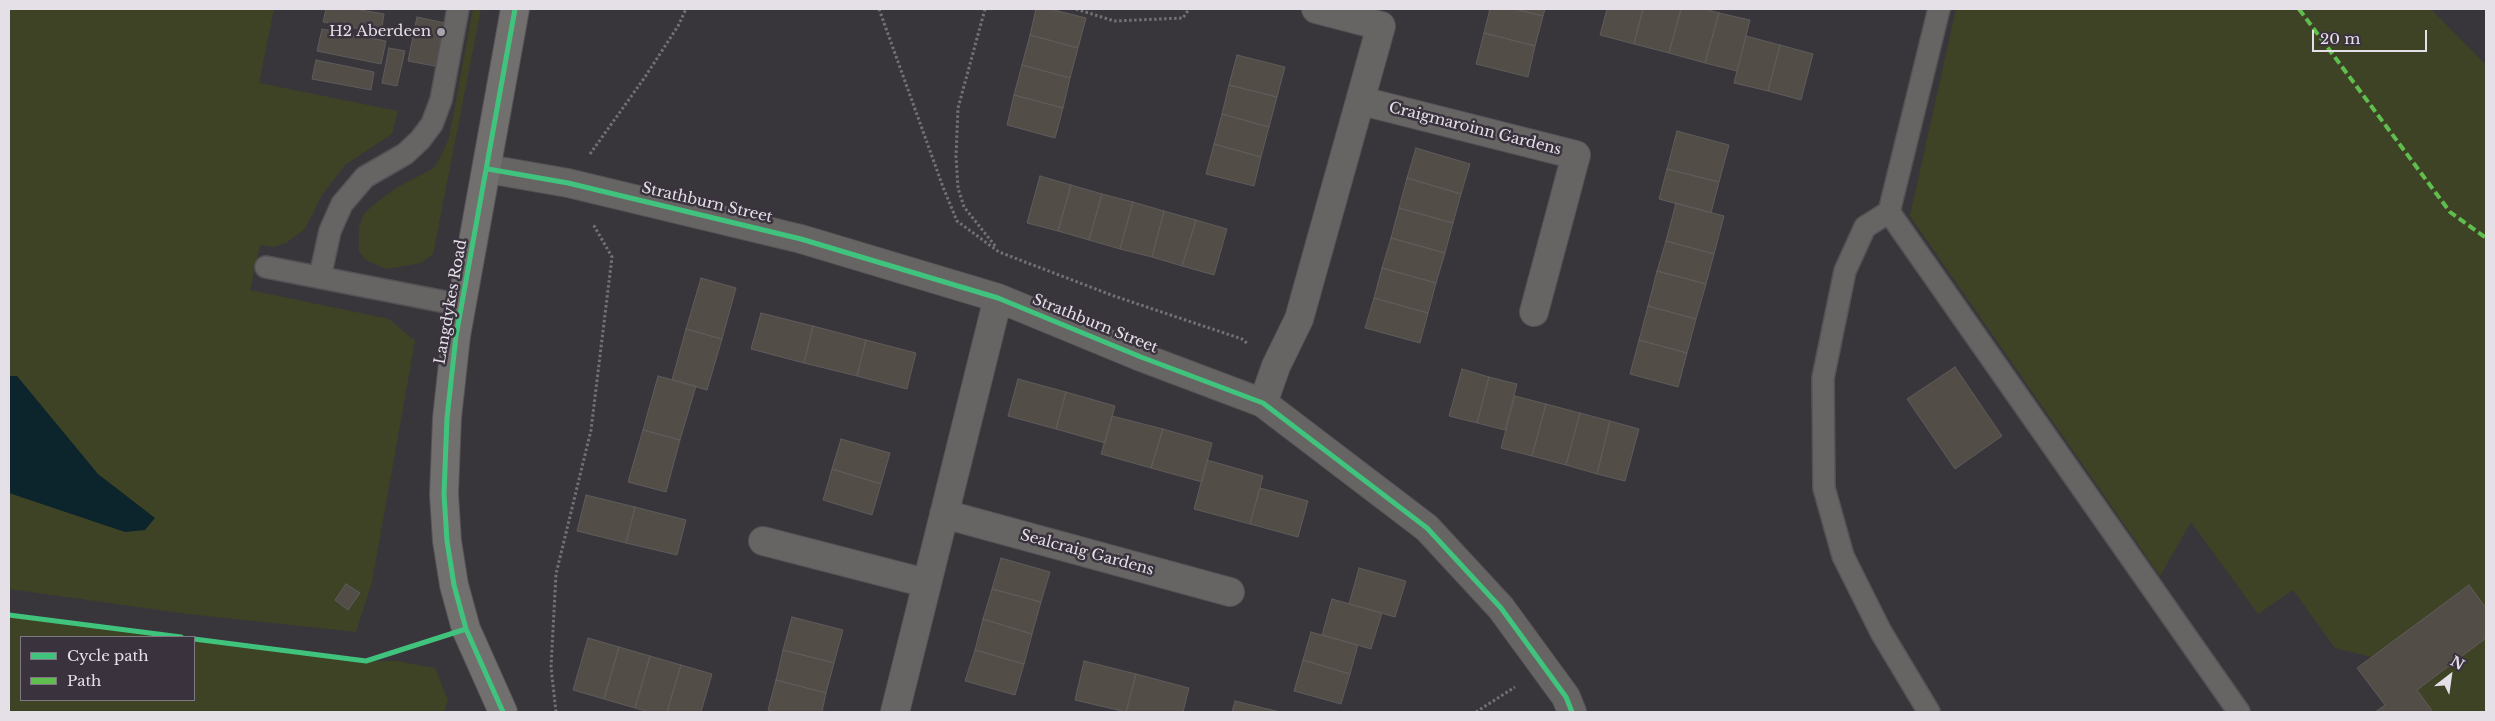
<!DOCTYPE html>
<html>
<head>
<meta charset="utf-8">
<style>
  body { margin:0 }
  #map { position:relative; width:2495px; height:721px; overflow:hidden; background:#39363b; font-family:"Libre Baskerville",serif }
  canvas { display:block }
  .frame { position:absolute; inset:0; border:10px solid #e5e0e8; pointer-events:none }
  .legend { position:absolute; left:20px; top:636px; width:175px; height:65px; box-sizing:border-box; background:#3a333e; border:1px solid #7e7882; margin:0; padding:6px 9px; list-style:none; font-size:15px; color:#e5e0e8 }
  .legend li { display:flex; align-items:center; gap:10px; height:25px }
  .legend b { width:25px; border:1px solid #7e7882 }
  .north { position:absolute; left:2425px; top:651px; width:50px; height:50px; -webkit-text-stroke:4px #3a333e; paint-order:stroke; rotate:30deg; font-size:14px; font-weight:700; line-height:20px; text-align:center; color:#e5e0e8 }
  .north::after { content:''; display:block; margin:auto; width:18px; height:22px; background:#e5e0e8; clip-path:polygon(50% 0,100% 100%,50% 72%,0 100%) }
  .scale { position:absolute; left:2312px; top:30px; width:115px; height:22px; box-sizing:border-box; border:2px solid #e5e0e8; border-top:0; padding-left:6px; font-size:15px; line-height:18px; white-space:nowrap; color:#e5e0e8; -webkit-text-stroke:4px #3a333e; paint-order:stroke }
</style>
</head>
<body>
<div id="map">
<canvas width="2495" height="721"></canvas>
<div class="frame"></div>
<ul class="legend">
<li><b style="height:6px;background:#40c37c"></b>Cycle path</li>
<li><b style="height:6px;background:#5fbe4e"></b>Path</li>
</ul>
<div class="north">N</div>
<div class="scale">20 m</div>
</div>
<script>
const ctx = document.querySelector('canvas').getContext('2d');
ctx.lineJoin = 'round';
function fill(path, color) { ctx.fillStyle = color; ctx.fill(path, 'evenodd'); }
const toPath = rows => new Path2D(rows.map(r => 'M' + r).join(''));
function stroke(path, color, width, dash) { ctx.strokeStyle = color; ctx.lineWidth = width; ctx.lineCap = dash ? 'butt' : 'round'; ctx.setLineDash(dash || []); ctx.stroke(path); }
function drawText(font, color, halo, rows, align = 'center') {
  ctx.font = font + ' "Libre Baskerville",serif'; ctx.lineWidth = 5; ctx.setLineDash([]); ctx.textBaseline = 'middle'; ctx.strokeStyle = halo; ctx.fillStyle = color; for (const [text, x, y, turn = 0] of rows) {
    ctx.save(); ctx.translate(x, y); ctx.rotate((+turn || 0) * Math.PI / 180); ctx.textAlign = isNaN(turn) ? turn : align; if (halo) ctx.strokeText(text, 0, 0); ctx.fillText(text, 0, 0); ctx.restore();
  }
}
fill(toPath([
  [9,9,274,9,259,83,398,111,392,134,345,165,322,195,305,229,286,243,273,247,260,245,250,290,389,319,415,341,372,582,356,632,188,614,9,589],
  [473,9,481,9,433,254,421,263,386,269,366,260,359,252,359,227,364,214,372,206,396,188,434,168,443,152,449,138],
  [1956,9,2431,9,2486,65,2486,608,2469,586,2372,657,2335,648,2293,590,2258,614,2191,522,2160,576,1910,216],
  [9,617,174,637,21,637,21,700,194,700,194,640,366,661,397,661,435,668,448,700,444,712,9,712],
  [2486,638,2486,712,2433,712,2417,690]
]), '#3e4325');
fill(toPath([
  [9,376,17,376,98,474,155,518,145,530,125,532,9,493]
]), '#0c242c');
const building = toPath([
  [326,9,355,9,384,14,381,33,323,22,326,9],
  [1036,9,1050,9,1086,18,1078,48,1030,35,1036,9],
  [1490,9,1515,9,1543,16,1535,46,1484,33,1490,9],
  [1515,9,1545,9,1543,16,1515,9],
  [1607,9,1643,9,1634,44,1600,35,1607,9],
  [1643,9,1681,9,1669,53,1634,44,1643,9],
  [1681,9,1705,9,1719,13,1705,63,1669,53,1681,9],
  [1719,13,1750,20,1737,71,1705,63,1719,13],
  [417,17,459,26,451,69,408,61,417,17],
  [322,29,386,41,381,64,317,51,322,29],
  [1484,33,1535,46,1528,77,1476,64,1484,33],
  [1030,35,1078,48,1070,78,1022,65,1030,35],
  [1746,36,1780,45,1768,91,1734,83,1746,36],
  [1780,45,1813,54,1801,100,1768,91,1780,45],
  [389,48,405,51,397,86,382,83,389,48],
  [1237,55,1285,67,1277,97,1229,85,1237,55],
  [316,60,374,72,371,90,312,79,316,60],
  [1022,65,1070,78,1063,108,1014,95,1022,65],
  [1229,85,1277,97,1269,127,1222,114,1229,85],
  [1014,95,1063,108,1055,138,1007,125,1014,95],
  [1222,114,1269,127,1261,157,1214,144,1222,114],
  [1677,131,1729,145,1719,182,1667,169,1677,131],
  [1214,144,1261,157,1254,186,1206,174,1214,144],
  [1416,148,1470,164,1461,194,1407,178,1416,148],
  [1667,169,1719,182,1711,213,1659,199,1667,169],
  [1040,176,1071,185,1058,231,1027,223,1040,176],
  [1407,178,1461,194,1453,223,1399,208,1407,178],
  [1071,185,1102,194,1089,240,1058,231,1071,185],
  [1102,194,1133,202,1120,249,1089,240,1102,194],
  [1133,202,1164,211,1152,257,1120,249,1133,202],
  [1676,203,1724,216,1714,254,1666,241,1676,203],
  [1399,208,1453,223,1445,253,1391,238,1399,208],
  [1164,211,1196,220,1182,266,1152,257,1164,211],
  [1196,220,1227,229,1214,275,1182,266,1196,220],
  [1391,238,1445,253,1436,283,1382,268,1391,238],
  [1666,241,1714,254,1706,284,1657,271,1666,241],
  [1382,268,1436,283,1428,313,1374,298,1382,268],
  [1657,271,1706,284,1696,319,1648,306,1657,271],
  [701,278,736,288,722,339,686,329,701,278],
  [1374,298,1428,313,1420,343,1365,328,1374,298],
  [1648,306,1696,319,1687,353,1639,340,1648,306],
  [761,313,813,326,804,363,751,349,761,313],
  [813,326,866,340,857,376,804,363,813,326],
  [686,329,722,339,707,390,672,380,686,329],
  [866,340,916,353,907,389,857,376,866,340],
  [1639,340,1687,353,1678,387,1630,374,1639,340],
  [1955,367,2002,436,1955,469,1907,399,1955,367],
  [1462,369,1489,377,1477,423,1449,416,1462,369],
  [658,376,696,386,680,440,643,430,658,376],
  [1489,377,1517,384,1505,430,1477,423,1489,377],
  [1018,379,1066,392,1056,429,1008,416,1018,379],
  [1066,392,1115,406,1105,443,1056,429,1066,392],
  [1515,396,1546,404,1532,456,1501,448,1515,396],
  [1546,404,1580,413,1566,465,1532,456,1546,404],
  [1580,413,1610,421,1597,474,1566,465,1580,413],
  [1112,416,1163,429,1151,468,1101,454,1112,416],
  [1610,421,1639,429,1625,481,1597,474,1610,421],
  [1163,429,1212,443,1202,482,1151,468,1163,429],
  [643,430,680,440,666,492,628,482,643,430],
  [841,439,890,453,881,484,832,469,841,439],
  [1207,460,1263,476,1250,524,1194,509,1207,460],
  [832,469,881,484,872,515,823,500,832,469],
  [1260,488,1308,501,1298,537,1250,524,1260,488],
  [586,495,635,507,626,543,577,531,586,495],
  [635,507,686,520,677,555,626,543,635,507],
  [1001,558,1050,572,1041,602,992,589,1001,558],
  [1359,568,1406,581,1395,617,1349,604,1359,568],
  [346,584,360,593,348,610,335,600,346,584],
  [2469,585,2486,608,2486,638,2417,690,2433,712,2375,712,2385,705,2357,668,2469,585],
  [992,589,1041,602,1032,634,983,619,992,589],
  [1332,599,1382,613,1371,649,1322,635,1332,599],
  [792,617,843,630,834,663,783,650,792,617],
  [983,619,1032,634,1024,664,975,650,983,619],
  [1311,632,1358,645,1350,674,1303,660,1311,632],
  [588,638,619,647,604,699,573,690,588,638],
  [619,647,650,656,635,708,604,699,619,647],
  [783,650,834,663,826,693,776,680,783,650],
  [975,650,1024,664,1015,695,965,681,975,650],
  [650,656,681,665,667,712,649,712,635,708,650,656],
  [1303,660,1350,674,1341,704,1294,691,1303,660],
  [1084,661,1136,674,1126,712,1075,700,1084,661],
  [681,665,712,674,701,712,667,712,681,665],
  [1136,674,1189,688,1183,712,1126,712,1136,674],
  [776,680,826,693,822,712,777,712,768,710,776,680],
  [1235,701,1280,712,1232,712,1235,701]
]);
fill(building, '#534d48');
stroke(building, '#5f5c5c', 1);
const lane = toPath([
  [1939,9,1889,212,2239,712],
  [1889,212,1865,227,1845,271,1823,378,1824,488,1843,556,1881,632,1929,712],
  [266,267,461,305],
  [320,277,330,231,342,204,365,177,405,154,420,140,432,124,441,100,458,9]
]);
const street = toPath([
  [1362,101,1576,155,1534,312],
  [488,169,568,183,801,239,998,298,1141,357,1263,403,1427,528,1501,608,1566,697,1572,712],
  [1263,403,1276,366,1299,319,1381,26,1316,9],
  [944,514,1230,592],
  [763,541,926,583],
  [895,712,998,298]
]);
const secondary = toPath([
  [503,712,466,629,454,585,447,541,444,494,447,418,456,336,515,9]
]);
stroke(lane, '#555256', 24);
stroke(street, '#555256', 30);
stroke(secondary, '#555256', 30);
stroke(toPath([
  [879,9,943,187,957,221,999,252,1114,296,1242,339,1248,344],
  [985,9,958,108,956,156,958,188,964,207,996,247],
  [1076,9,1114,21,1183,18,1189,9],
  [590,154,645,77,678,26,686,9],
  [556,712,551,667,556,574,591,430,612,257,593,224],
  [1476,712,1515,687]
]), '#737272', 3, [2.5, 2.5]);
stroke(lane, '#676564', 21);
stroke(street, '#676564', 28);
stroke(secondary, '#71706e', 28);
stroke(toPath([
  [2299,9,2450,212,2486,238]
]), '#5fbe4e', 4, [8, 4]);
stroke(toPath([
  [488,169,568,183,801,239,998,298,1141,357,1263,403,1427,528,1501,608,1566,697,1572,712],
  [9,615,181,637],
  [194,639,366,661,466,629],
  [503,712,466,629,454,585,447,541,444,494,447,418,456,336,515,9]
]), '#40c37c', 5);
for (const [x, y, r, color] of [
  [441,32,5,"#a9a4ab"]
]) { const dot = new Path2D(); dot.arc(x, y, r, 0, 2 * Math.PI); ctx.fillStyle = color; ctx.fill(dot); stroke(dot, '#3a333e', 2); }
drawText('15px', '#e5e0e8', '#3a333e', [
  ["H2 Aberdeen",431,32]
], 'right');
drawText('15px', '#e5e0e8', '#3a333e', [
  ["Craigmaroinn Gardens",1475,129,14],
  ["Strathburn Street",707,203,13],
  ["Langdykes Road",451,302,-80],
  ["Strathburn Street",1095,324,22],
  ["Sealcraig Gardens",1087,553,15]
]);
</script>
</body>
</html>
